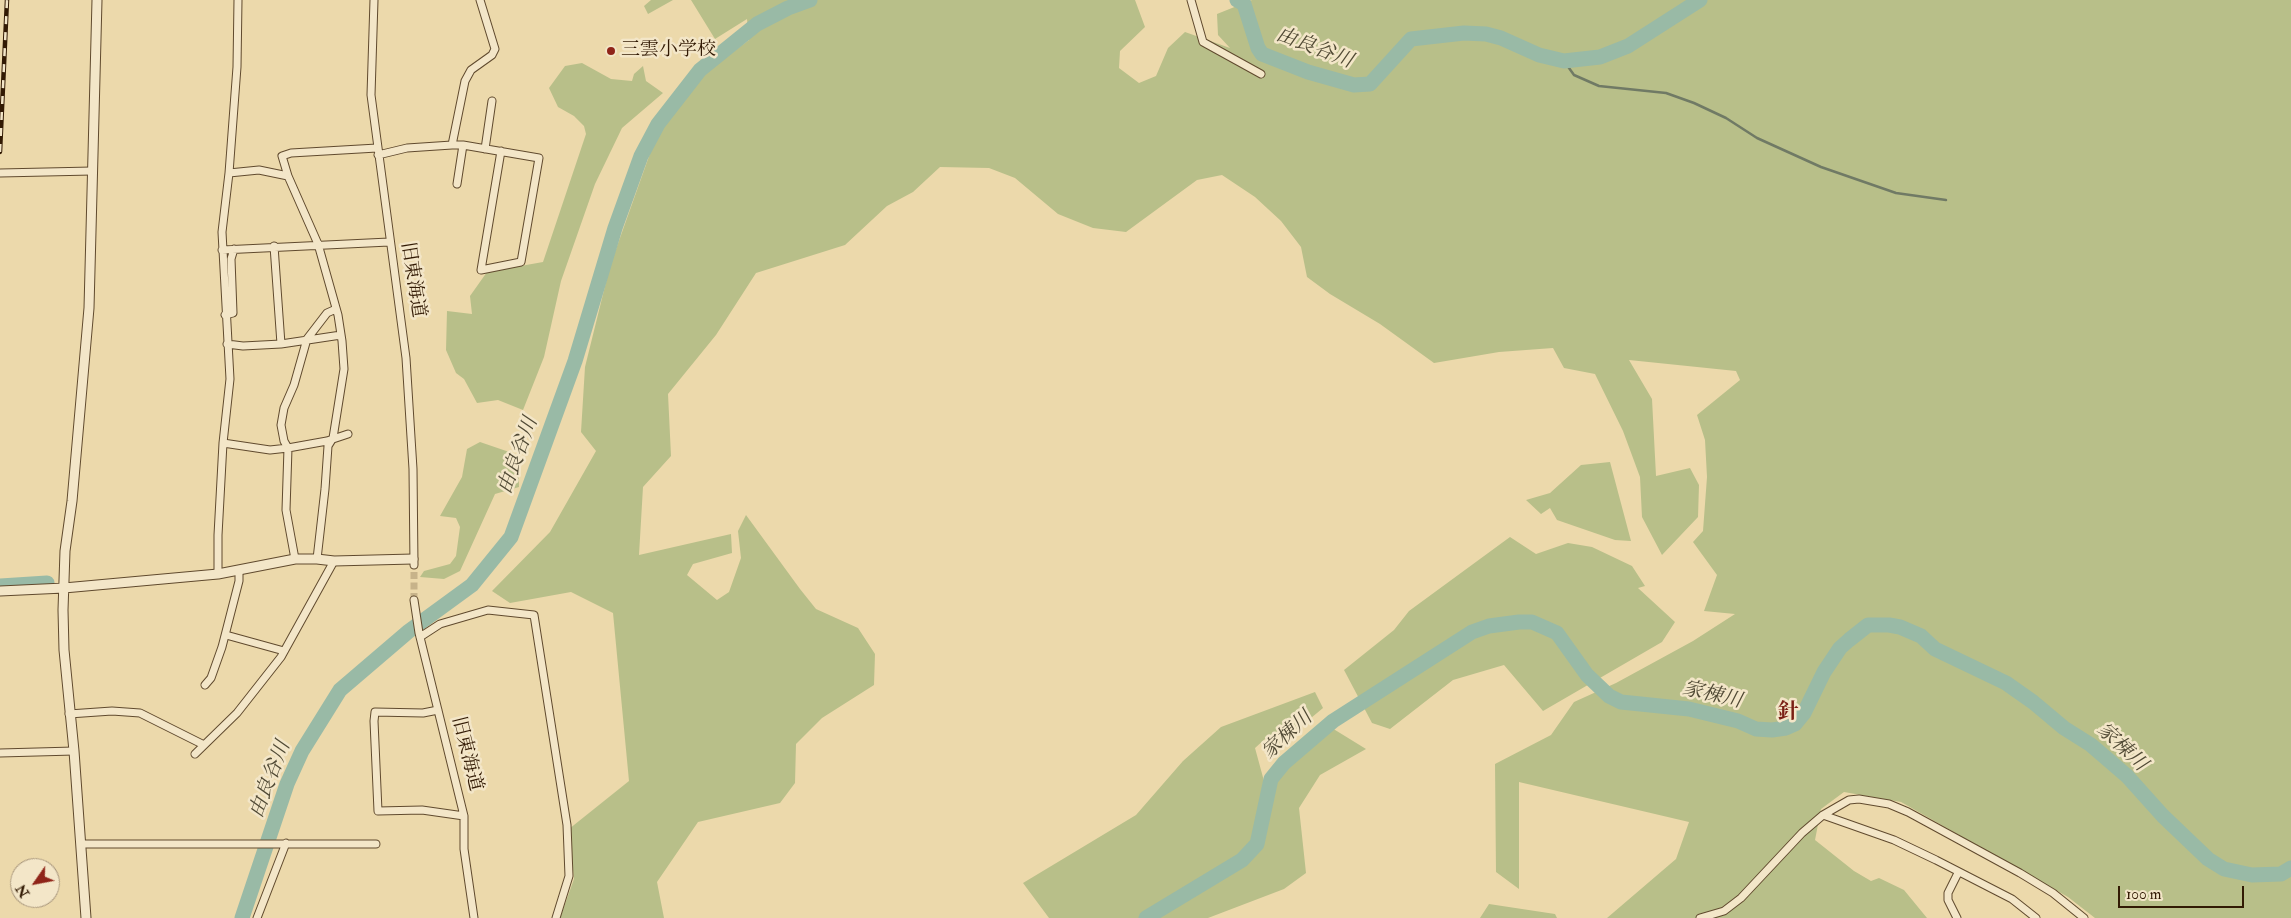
<!DOCTYPE html>
<html>
<head>
<meta charset="utf-8">
<style>
  body { margin:0 }
  #map { position:relative; width:2291px; height:918px; overflow:hidden; background:#ecd9ab; font-family:"IM FELL Double Pica",serif }
  canvas { display:block }
  .north { position:absolute; left:10px; top:858px; width:50px; height:50px; box-sizing:border-box; background:#f3e6c8; border:1px solid #a6947a; border-radius:50%; rotate:237deg; font-size:14px; font-weight:700; line-height:20px; text-align:center; color:#321a04 }
  .north::after { content:''; display:block; margin:auto; width:18px; height:22px; background:#8f2418; clip-path:polygon(50% 0,100% 100%,50% 72%,0 100%) }
  .scale { position:absolute; left:2118px; top:886px; width:126px; height:22px; box-sizing:border-box; border:2px solid #321a04; border-top:0; padding-left:6px; font-size:15px; line-height:18px; white-space:nowrap; color:#321a04; -webkit-text-stroke:4px #f3e6c8; paint-order:stroke }
</style>
</head>
<body>
<div id="map">
<canvas width="2291" height="918"></canvas>
<div class="north">N</div>
<div class="scale">100 m</div>
</div>
<script>
const ctx = document.querySelector('canvas').getContext('2d');
ctx.lineJoin = 'round';
function fill(path, color) { ctx.fillStyle = color; ctx.fill(path, 'evenodd'); }
const toPath = rows => new Path2D(rows.map(r => 'M' + r).join(''));
function stroke(path, color, width, dash) { ctx.strokeStyle = color; ctx.lineWidth = width; ctx.lineCap = dash ? 'butt' : 'round'; ctx.setLineDash(dash || []); ctx.stroke(path); }
function drawText(font, color, halo, rows, align = 'center') {
  ctx.font = font + ' "IM FELL Double Pica","Noto Serif JP",serif'; ctx.lineWidth = 5; ctx.setLineDash([]); ctx.textBaseline = 'middle'; ctx.strokeStyle = halo; ctx.fillStyle = color; for (const [text, x, y, turn = 0] of rows) {
    ctx.save(); ctx.translate(x, y); ctx.rotate((+turn || 0) * Math.PI / 180); ctx.textAlign = isNaN(turn) ? turn : align; if (halo) ctx.strokeText(text, 0, 0); ctx.fillText(text, 0, 0); ctx.restore();
  }
}
fill(toPath([
  [651,0,673,0,648,14,644,6],
  [691,0,1135,0,1145,27,1120,51,1119,68,1139,83,1156,76,1168,48,1185,32,1230,48,1218,35,1217,14,1252,0,2291,0,2291,918,2095,918,2068,897,1901,802,1844,792,1821,809,1815,840,1854,871,1871,881,1879,878,1904,890,1927,918,1607,918,1676,859,1689,822,1519,782,1519,889,1496,872,1495,764,1551,735,1574,702,1616,683,1693,641,1735,614,1704,611,1717,575,1693,542,1703,531,1707,477,1705,440,1697,415,1740,380,1736,371,1629,360,1652,399,1656,476,1690,468,1699,485,1698,517,1662,555,1642,517,1640,477,1623,431,1595,374,1564,368,1553,348,1499,352,1434,363,1380,324,1330,294,1307,277,1301,247,1281,221,1255,197,1222,175,1197,180,1126,232,1093,228,1058,214,1015,178,989,168,940,167,913,192,887,206,845,245,756,273,716,335,668,394,671,456,643,487,639,555,731,534,732,553,693,564,687,575,717,600,729,592,741,558,738,531,746,515,800,589,816,609,858,628,875,654,874,685,822,718,796,744,795,783,780,803,698,822,657,882,664,918,560,918,574,879,569,829,629,781,613,613,571,592,510,603,492,591,550,532,596,451,581,432,585,367,610,266,658,131,706,72,749,40,747,19,715,39],
  [582,63,611,79,632,81,634,74,643,66,646,81,663,93,622,128,595,184,561,281,544,357,523,410,498,400,477,403,464,379,456,373,446,350,447,311,472,314,470,296,487,272,543,262,586,134,584,126,574,116,558,107,549,88,565,66],
  [480,442,518,455,519,487,495,494,460,571,444,579,420,577,424,571,450,564,456,556,460,527,456,518,440,516,462,477,467,449],
  [1610,462,1631,541,1615,540,1557,520,1550,508,1541,514,1526,500,1550,493,1581,465],
  [1510,537,1536,554,1568,543,1592,547,1632,566,1645,586,1638,588,1675,622,1662,642,1543,711,1504,665,1453,680,1390,729,1372,723,1344,670,1394,630,1409,611],
  [1315,692,1323,708,1281,743,1265,739,1255,748,1267,792,1295,757,1327,725,1366,749,1320,775,1299,808,1306,873,1284,889,1208,918,1049,918,1023,883,1136,815,1183,761,1221,727],
  [1489,904,1555,914,1557,918,1480,918]
]), '#b8bf89');
stroke(toPath([
  [1564,61,1574,75,1599,86,1666,93,1694,103,1726,118,1757,138,1821,167,1896,193,1946,200]
]), '#707a65', 2.5);
stroke(toPath([
  [1237,0,1244,4,1258,48,1262,54,1308,72,1354,85,1370,84,1411,39,1464,33,1486,34,1501,38,1539,55,1564,61,1600,57,1628,46,1700,0],
  [0,586,47,583],
  [242,918,287,784,302,751,340,690,409,631,472,585,511,537,575,361,615,228,641,156,658,124,700,70,757,24,788,8,810,0],
  [1146,918,1242,860,1257,844,1271,779,1284,763,1333,721,1472,632,1489,626,1519,622,1532,622,1557,633,1587,675,1609,696,1621,702,1689,709,1738,721,1756,729,1772,730,1786,728,1795,724,1804,713,1824,672,1840,648,1849,640,1868,625,1889,625,1900,627,1921,636,1935,649,2006,683,2033,702,2064,728,2091,745,2127,776,2163,816,2208,859,2224,869,2252,875,2281,874,2291,868]
]), '#99baa6', 15);
stroke(toPath([
  [414,600,414,565]
]), '#c7b38a', 7, [7, 3.5]);
const minor = toPath([
  [374,0,371,95,406,358,413,469,414,565],
  [1191,0,1203,42,1261,74],
  [452,145,465,81,471,70,492,55,495,49,480,0],
  [485,149,492,101],
  [378,155,407,148,452,145,463,145,539,158,521,262,481,270,501,151],
  [0,173,92,171],
  [229,173,259,170,288,176,282,156,291,153,377,148],
  [288,176,318,244,338,315,342,341,344,369,333,438,328,446,325,489,317,559],
  [457,184,463,145],
  [274,246,281,344],
  [222,250,389,242],
  [336,309,327,313,307,339,294,385,284,408,281,425,284,441,288,448,327,441,348,434],
  [225,315,233,313,231,259,234,249],
  [227,344,243,346,281,344,341,335],
  [223,443,270,450,288,448,286,510,295,559],
  [218,574,218,535,223,443,230,379,222,232,229,173,237,67,238,0],
  [414,600,419,633,464,816,464,849,474,918],
  [226,635,284,651],
  [420,637,440,624,488,610,534,615,567,825,569,876,556,918],
  [205,685,211,678,222,647,239,581,239,570],
  [438,710,423,713,375,712,374,721,378,811,422,810,464,816],
  [69,714,112,711,140,713,204,745],
  [0,753,74,751],
  [195,754,237,713,281,657,334,561],
  [1823,815,1894,840,1936,860,2012,899,2036,918],
  [82,844,376,844],
  [257,918,286,843],
  [1700,918,1724,911,1741,898,1802,833,1823,815,1849,800,1859,799,1889,804,1908,812,2020,873,2053,893,2084,918],
  [1957,918,1948,900,1948,893,1958,873]
]);
const tertiary = toPath([
  [0,591,64,588,218,574,295,559,317,559,334,561,413,559],
  [86,918,74,751,64,650,63,610,65,551,72,501,89,308,97,0]
]);
stroke(minor, '#604a2e', 9);
stroke(tertiary, '#604a2e', 11);
stroke(minor, '#f3e6c8', 7);
stroke(tertiary, '#f3e6c8', 9);
const rail = toPath([
  [0,152,7,0]
]);
stroke(rail, '#321a04', 4.5);
stroke(rail, '#f3e6c8', 2.5, [8]);
for (const [x, y, r, color] of [
  [611,51,5,"#8f2418"]
]) { const dot = new Path2D(); dot.arc(x, y, r, 0, 2 * Math.PI); ctx.fillStyle = color; ctx.fill(dot); stroke(dot, '#f3e6c8', 2); }
drawText('19px', '#321a04', '#f3e6c8', [
  ["三雲小学校",621,51]
], 'left');
drawText('19px', '#321a04', '#f3e6c8', [
  ["旧東海道",412,280,81],
  ["旧東海道",466,754,76]
]);
drawText('italic 20px', '#514a35', '#f3e6c8', [
  ["由良谷川",1314,49,21],
  ["由良谷川",519,456,-70],
  ["家棟川",1712,696,13],
  ["家棟川",1288,736,-43],
  ["家棟川",2121,748,43],
  ["由良谷川",271,780,-69]
]);
drawText('bold 21px', '#7a1f14', '#f3e6c8', [
  ["針",1788,713]
]);
</script>
</body>
</html>
